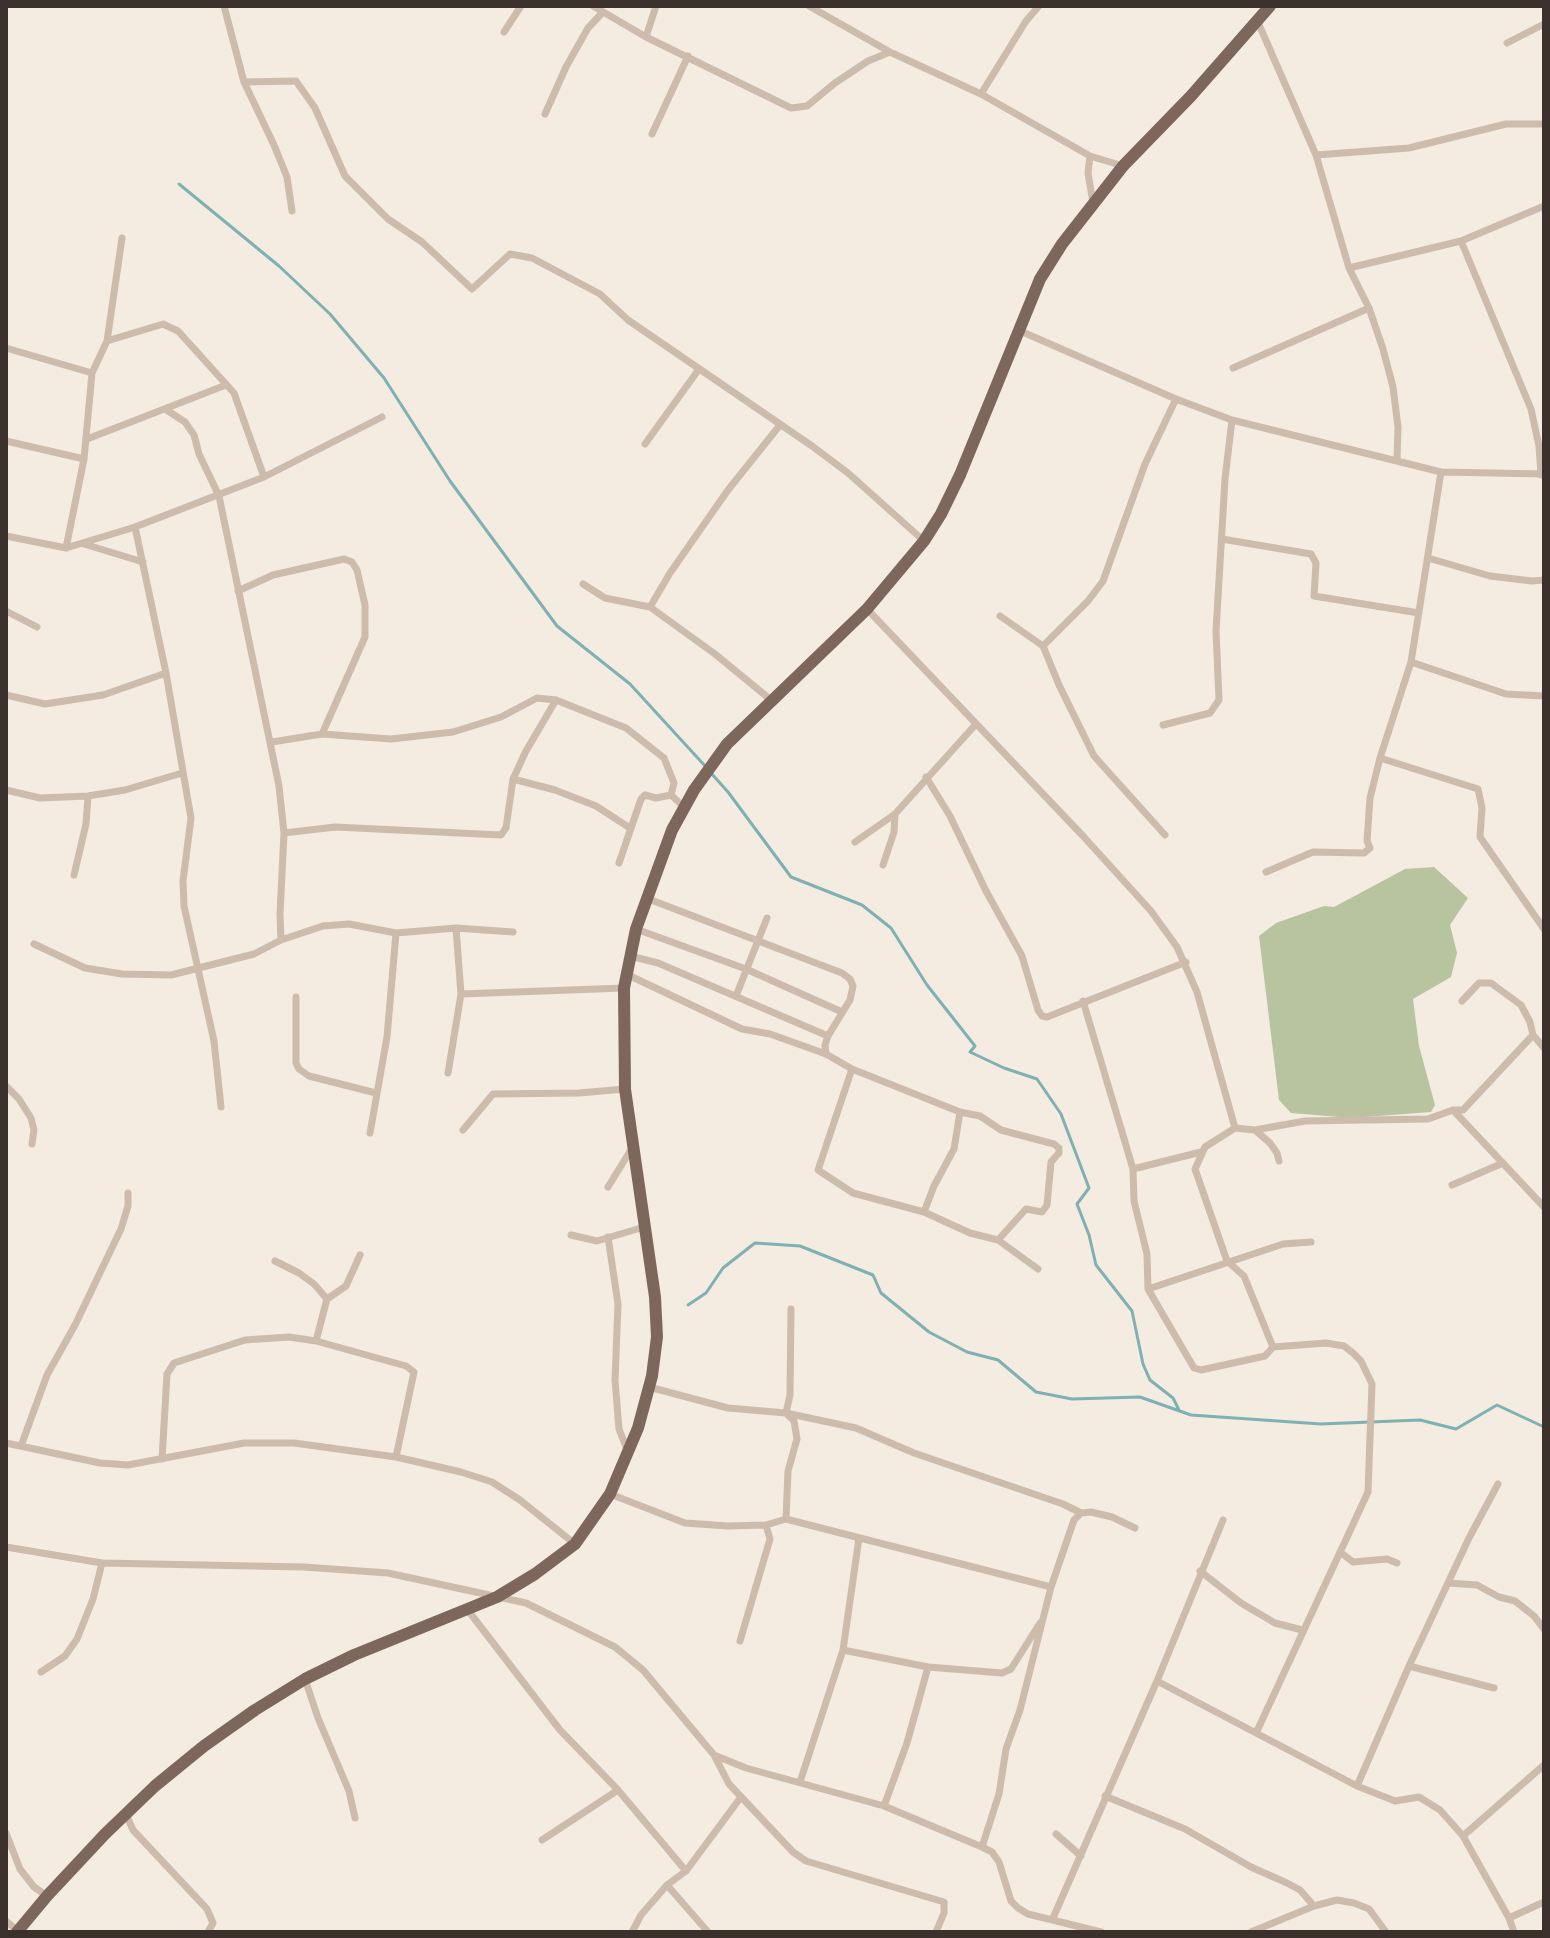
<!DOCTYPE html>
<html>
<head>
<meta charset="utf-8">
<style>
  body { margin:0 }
  #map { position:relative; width:1550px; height:1938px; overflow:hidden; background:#f4ebe1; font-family:Quicksand,sans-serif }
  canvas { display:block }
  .frame { position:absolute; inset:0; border:8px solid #3b302b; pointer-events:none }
</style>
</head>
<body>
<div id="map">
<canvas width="1550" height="1938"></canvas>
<div class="frame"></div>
</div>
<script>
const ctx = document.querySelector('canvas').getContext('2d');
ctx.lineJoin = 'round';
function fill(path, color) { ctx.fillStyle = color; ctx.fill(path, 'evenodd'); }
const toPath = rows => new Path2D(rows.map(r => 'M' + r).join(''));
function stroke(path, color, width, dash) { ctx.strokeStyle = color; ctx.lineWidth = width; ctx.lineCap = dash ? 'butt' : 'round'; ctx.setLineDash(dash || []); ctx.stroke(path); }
fill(toPath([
  [1434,867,1468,898,1450,925,1457,953,1451,977,1413,999,1419,1046,1435,1105,1431,1112,1351,1118,1291,1113,1279,1100,1259,936,1276,923,1324,906,1334,907,1405,869]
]), '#b8c4a0');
stroke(toPath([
  [179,184,279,266,330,314,384,378,450,481,557,626,630,684,706,767],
  [711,773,728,792,791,877,862,905,891,928,927,985,975,1046,970,1052,1004,1068,1037,1079,1061,1114,1089,1188,1077,1204,1089,1235,1096,1265,1132,1311,1143,1364,1150,1380,1173,1398,1179,1410],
  [688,1305,706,1293,723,1268,755,1243,800,1246,873,1275,881,1293,929,1332,967,1352,998,1360,1036,1392,1072,1399,1140,1397,1191,1415,1321,1424,1420,1420,1456,1429,1497,1405,1544,1427]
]), '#7fb0b2', 3);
stroke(toPath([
  [224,6,244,82,274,145,287,177,292,211],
  [593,6,646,37,791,108,807,106,835,83,868,61,890,52],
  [809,6,890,52,981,94,1090,156,1123,166],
  [1257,20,1316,155,1349,268,1369,308,1383,349,1393,387,1398,427,1397,459],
  [504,32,521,6],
  [646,37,656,6],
  [1507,43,1544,24],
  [244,82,296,81,315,108,345,176,388,219,422,242,472,289,510,254,532,258,600,294,628,320,812,446,848,473,924,541],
  [981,94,1026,21,1039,6],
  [545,114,566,67,588,28,603,12],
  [652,134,688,56],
  [1316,155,1409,148,1506,124,1544,124],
  [1090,156,1088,173,1093,203],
  [1461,241,1531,409,1539,446,1541,475],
  [1349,268,1461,241,1544,206],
  [1018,330,1176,399,1232,420,1441,472,1544,474],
  [107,341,122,238],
  [6,348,92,373],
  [1233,368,1369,308],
  [165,409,185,422,194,435,199,454,219,496,279,786,284,833,280,914,281,940],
  [87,439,226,385],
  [6,441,84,459],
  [645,444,699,369],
  [135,527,166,673,191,818,183,881,184,906,214,1041,221,1107],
  [6,536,66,548,135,527,264,477,382,417],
  [1222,539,1311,554,1316,563,1314,596,1419,613],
  [84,544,143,562],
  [66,548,84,459,92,373,107,341,163,324,178,331,234,393,264,477],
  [1428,558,1490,576,1532,581,1544,580],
  [583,584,605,598,650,607,715,654,771,700],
  [238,591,273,575,344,559,352,562,357,570,365,605,365,637,322,734],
  [650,607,670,573,728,490,780,425],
  [867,609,1083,836,1151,911,1177,947,1197,992,1235,1128],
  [6,611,37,627],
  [1000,616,1043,646,1059,685,1094,756,1165,835],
  [1043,646,1088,601,1103,581,1145,464,1176,399],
  [1411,662,1506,694,1544,696],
  [6,695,45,704,103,695,166,673],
  [1163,725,1210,713,1219,700,1216,631,1225,479,1232,420],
  [272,742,322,734,391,739,453,732,501,717,537,698,556,700,626,728,664,758,674,783,671,795,684,807],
  [1380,758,1478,789,1482,808,1480,837,1544,929],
  [926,777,950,816,986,891,1022,956,1038,1010,1042,1016,1047,1017,1186,962],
  [513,779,555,790,596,806,630,828],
  [6,790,40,798,88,796,125,790,182,773],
  [284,833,335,827,501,835,506,828,513,779,526,751,556,700],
  [855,842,895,814,976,724],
  [619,863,641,799,645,795,656,798,671,795],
  [883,865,894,832,895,814],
  [1266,872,1313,852,1364,853,1370,848,1367,841,1370,798,1380,758,1411,662,1441,472],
  [74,875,86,824,88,796],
  [646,898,842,973,850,979,853,986,850,1000,828,1036,825,1045,826,1054],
  [456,928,461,994],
  [636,929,746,969,842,1012],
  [34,944,85,968,122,974,171,975,254,954,281,940,323,926,349,924,396,933,456,928,513,932],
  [630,956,658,963,828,1036],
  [626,974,742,1029,770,1034,826,1054,852,1069,960,1112,980,1116,1001,1130,1054,1144,1059,1148,1059,1153,1051,1162,1047,1205,1042,1212,1026,1209,998,1240,970,1233,924,1212,853,1193,818,1170,852,1069],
  [736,996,767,918],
  [296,997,296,1063,299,1069,309,1076,376,1093],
  [1083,1001,1133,1169,1134,1201,1147,1254,1148,1289,1194,1368,1201,1370,1265,1356,1273,1347,1326,1343,1344,1346,1353,1353,1361,1361,1372,1384,1368,1492,1257,1731],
  [1462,1001,1479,983,1491,983,1521,1005,1530,1022,1533,1035,1544,1048],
  [448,1073,461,994,624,988],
  [6,1086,19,1099,31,1118,34,1130,32,1144],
  [1453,1110,1544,1207],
  [463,1130,493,1094,579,1093,625,1089],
  [1255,1130,1305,1121,1428,1119,1453,1110,1463,1110,1533,1035],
  [370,1133,387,1037,396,933],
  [1133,1169,1201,1152],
  [1452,1185,1503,1163],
  [608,1187,632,1148],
  [924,1212,934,1186,954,1149,960,1112],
  [571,1235,597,1241,644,1227],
  [608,1237,618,1304,615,1380,619,1429,628,1452],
  [998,1240,1038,1269],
  [275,1261,299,1273,314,1284,327,1299],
  [1148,1289,1283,1244,1311,1242],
  [316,1341,327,1299,346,1286,360,1255],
  [1273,1347,1244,1276,1227,1261,1195,1169,1205,1147,1235,1128,1255,1130,1270,1143,1277,1153,1279,1161],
  [649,1387,728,1408,786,1413,856,1428,914,1453,1063,1504,1081,1513],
  [6,1443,100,1463,128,1465,244,1443,294,1443,396,1457,461,1472,492,1482,520,1500,575,1544],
  [21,1446,47,1375,75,1325,121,1229,128,1206,128,1193],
  [162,1459,167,1374,174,1363,245,1340,289,1337,316,1341,406,1366,414,1372,396,1457],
  [610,1494,685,1523,728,1526,766,1525,786,1519,1051,1587],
  [786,1519,788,1471,797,1439,794,1421,786,1413,790,1395,791,1309],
  [6,1547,102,1563,304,1567,388,1573,526,1603,615,1647,643,1670,714,1755,746,1768,884,1806,982,1847,992,1852,999,1862,1011,1901,1018,1908,1028,1914,1101,1932],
  [1340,1552,1353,1562,1387,1559,1397,1563],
  [1200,1571,1241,1603,1275,1623,1302,1630],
  [1448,1583,1477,1585,1499,1597,1515,1601,1534,1616,1544,1629],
  [467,1609,560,1730,618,1790,686,1871],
  [740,1641,770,1539,766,1525],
  [843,1650,928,1667,1002,1673,1011,1669,1040,1623],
  [1409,1666,1494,1688],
  [41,1672,65,1656,77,1639,93,1599,102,1563],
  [305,1679,318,1718,349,1791,355,1818],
  [1157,1681,1357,1786,1395,1801,1419,1797,1440,1810,1463,1836,1509,1918,1514,1932],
  [714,1755,729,1784,793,1852,806,1861,944,1902,944,1913,936,1932],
  [800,1782,843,1650,859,1538],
  [1357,1786,1409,1666,1469,1538,1498,1484],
  [1105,1796,1185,1829,1251,1867,1287,1883,1300,1890,1314,1906],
  [884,1806,907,1743,928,1667],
  [126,1814,133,1830,207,1909,213,1923,208,1932],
  [6,1833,20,1869,34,1887,47,1896],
  [1056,1834,1081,1856],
  [1463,1836,1544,1765],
  [542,1840,618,1790],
  [982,1847,999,1794,1006,1749,1020,1710,1051,1587,1074,1520,1081,1513,1091,1512,1112,1517,1135,1528],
  [667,1885,708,1932],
  [1053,1918,1157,1681,1223,1520],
  [1509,1918,1544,1902],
  [6,1921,18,1931],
  [632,1932,641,1915,667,1885,686,1871,741,1797],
  [1251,1932,1314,1906,1337,1900,1354,1903,1369,1909,1386,1932]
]), '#cdbbac', 7);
stroke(toPath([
  [17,1932,47,1896,105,1834,155,1786,204,1746,255,1710,305,1679,354,1655,497,1597,535,1574,575,1544,610,1494,638,1428,652,1376,657,1337,655,1297,625,1089,624,988,636,929,672,830,694,790,727,744,867,609,924,541,941,514,960,475,1040,279,1062,244,1123,166,1191,96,1270,6]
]), '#7d675c', 12);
</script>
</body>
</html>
